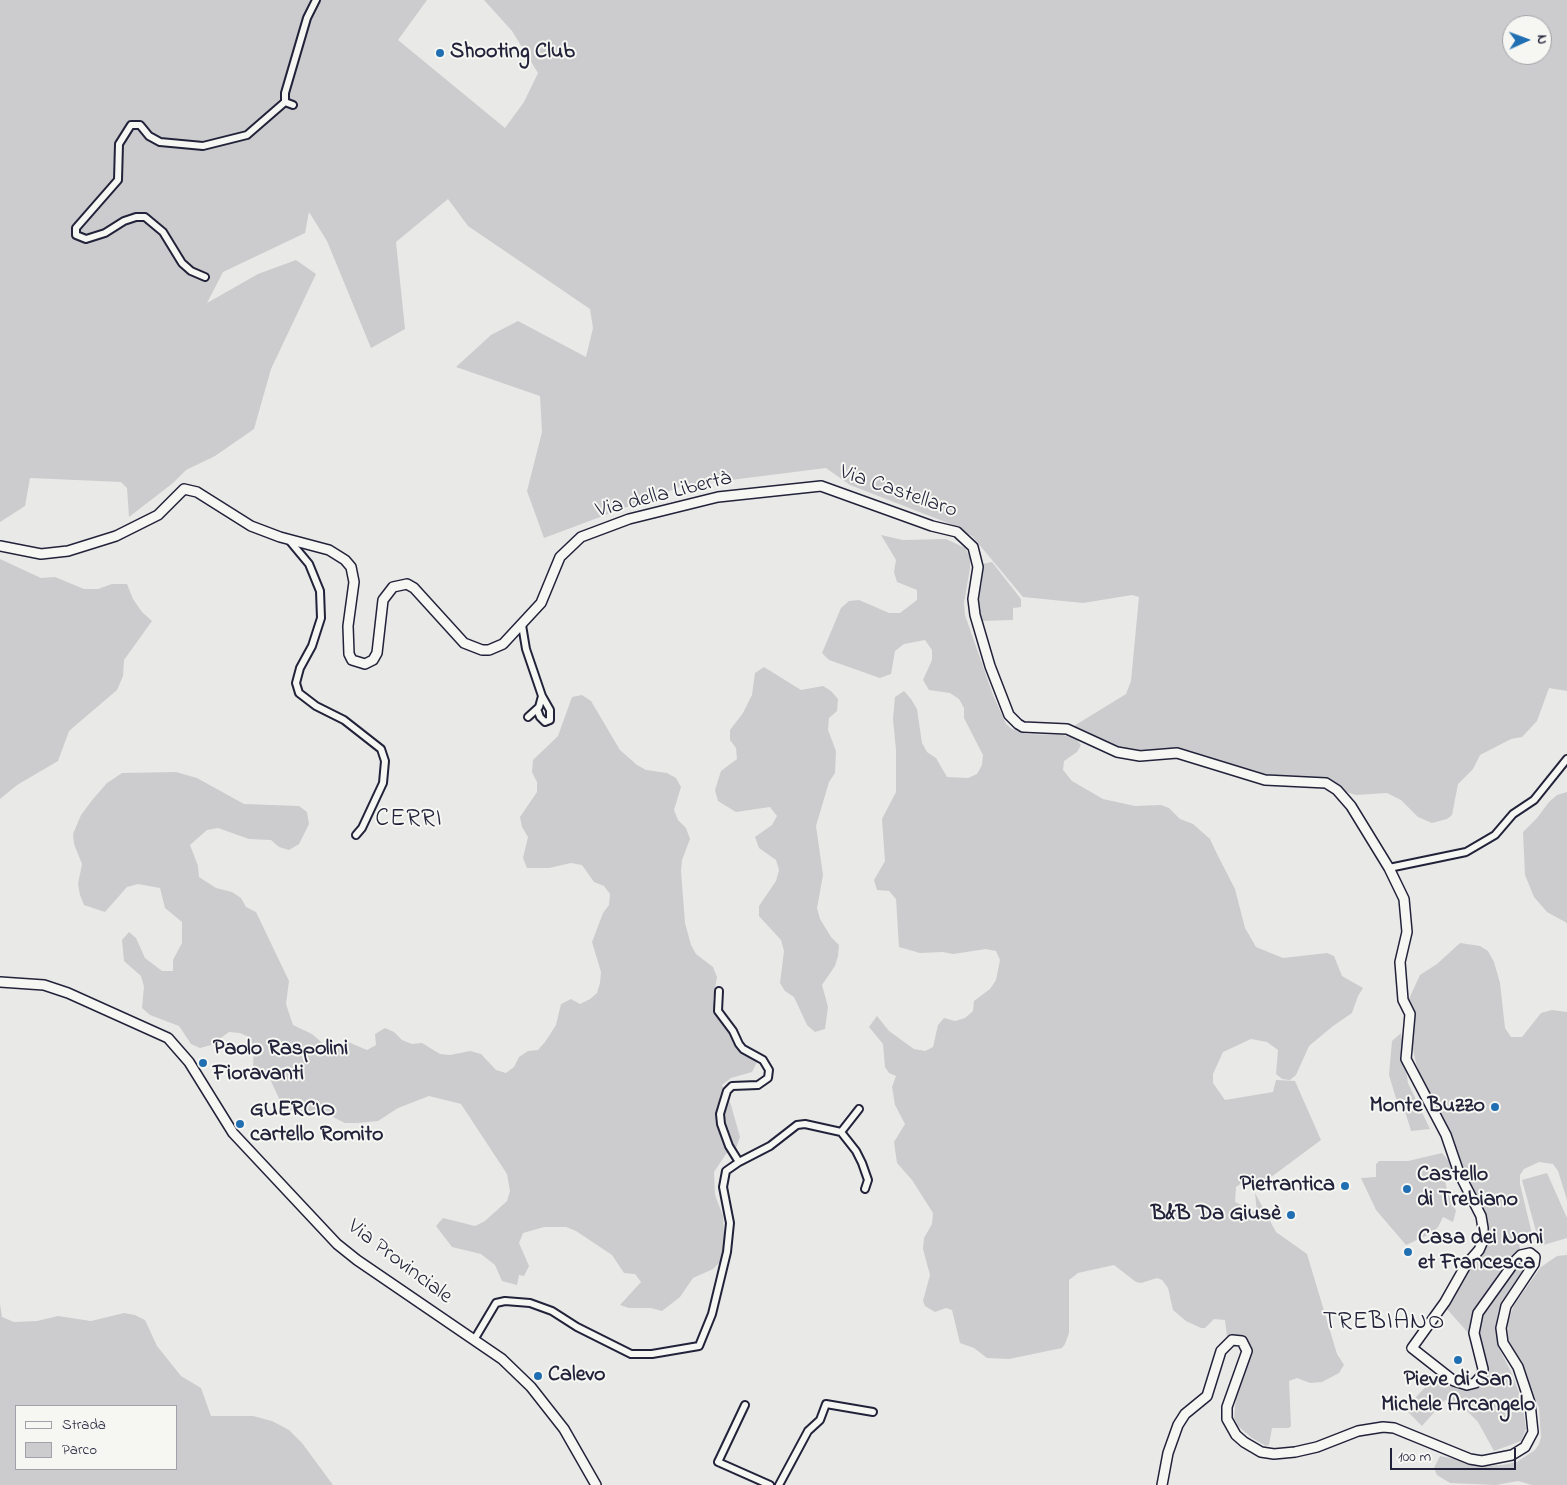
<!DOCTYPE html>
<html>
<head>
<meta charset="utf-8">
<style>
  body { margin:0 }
  #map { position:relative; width:1567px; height:1485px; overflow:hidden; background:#e9e9e7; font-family:"Indie Flower",sans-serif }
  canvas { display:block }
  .legend { position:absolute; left:15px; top:1405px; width:162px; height:65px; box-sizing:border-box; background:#f6f6f2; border:1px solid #a1a1a9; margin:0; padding:6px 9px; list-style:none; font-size:15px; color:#22223b }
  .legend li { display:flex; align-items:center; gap:10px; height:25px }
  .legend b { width:25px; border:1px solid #a1a1a9 }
  .north { position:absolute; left:1502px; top:15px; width:50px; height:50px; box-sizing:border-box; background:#f6f6f2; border:1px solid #a1a1a9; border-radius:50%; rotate:88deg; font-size:14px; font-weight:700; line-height:20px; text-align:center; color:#22223b }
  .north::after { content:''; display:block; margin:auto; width:18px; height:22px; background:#1f6fb2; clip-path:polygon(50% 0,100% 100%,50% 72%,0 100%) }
  .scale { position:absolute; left:1390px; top:1448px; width:126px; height:22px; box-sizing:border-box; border:2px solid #22223b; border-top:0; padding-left:6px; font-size:15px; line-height:18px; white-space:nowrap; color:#22223b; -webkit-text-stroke:4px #f6f6f2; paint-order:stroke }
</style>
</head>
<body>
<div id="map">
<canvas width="1567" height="1485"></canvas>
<ul class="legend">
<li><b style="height:6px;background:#f6f6f2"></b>Strada</li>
<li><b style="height:14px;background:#ccccce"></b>Parco</li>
</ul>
<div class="north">N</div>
<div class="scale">100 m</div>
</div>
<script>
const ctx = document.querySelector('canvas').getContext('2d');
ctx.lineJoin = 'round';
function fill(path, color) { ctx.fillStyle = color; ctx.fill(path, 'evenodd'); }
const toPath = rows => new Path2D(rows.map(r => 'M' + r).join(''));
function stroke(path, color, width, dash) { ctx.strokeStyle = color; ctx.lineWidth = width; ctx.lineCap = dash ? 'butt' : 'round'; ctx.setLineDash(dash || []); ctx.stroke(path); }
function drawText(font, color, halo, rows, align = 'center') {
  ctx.font = font + ' "Indie Flower",sans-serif'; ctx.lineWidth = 4; ctx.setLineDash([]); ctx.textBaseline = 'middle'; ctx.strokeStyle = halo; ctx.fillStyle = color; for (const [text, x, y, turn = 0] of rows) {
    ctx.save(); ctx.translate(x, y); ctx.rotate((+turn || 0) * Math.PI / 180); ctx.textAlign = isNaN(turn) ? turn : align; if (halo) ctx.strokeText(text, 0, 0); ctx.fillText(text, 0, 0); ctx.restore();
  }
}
fill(toPath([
  [0,0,427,0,398,40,505,128,524,102,538,73,512,31,484,0,1567,0,1567,691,1549,688,1537,721,1522,737,1511,739,1480,755,1473,769,1458,784,1452,815,1447,819,1432,823,1418,817,1401,800,1387,793,1356,795,1305,779,1258,774,1192,756,1119,748,1074,726,1126,694,1131,681,1139,597,1132,595,1083,603,1023,597,972,536,953,525,850,485,826,468,683,486,544,538,527,491,542,432,540,396,456,367,491,335,518,321,586,357,593,328,590,309,468,226,448,199,396,242,405,329,371,348,327,241,309,212,305,233,223,272,207,303,258,274,296,260,316,274,271,369,254,429,215,456,186,470,173,483,129,517,127,488,121,482,30,478,25,506,0,522],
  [1512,25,1542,25,1542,55,1512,55],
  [881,535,903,540,946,539,965,548,970,557,970,568,964,603,965,615,993,695,1006,724,1012,729,1026,734,1063,735,1076,739,1081,745,1077,752,1064,761,1063,770,1072,781,1103,799,1135,806,1161,805,1169,808,1180,819,1193,824,1210,839,1217,854,1235,889,1245,928,1256,947,1283,958,1327,953,1334,956,1342,976,1363,988,1358,996,1352,1013,1333,1026,1309,1046,1296,1075,1290,1080,1282,1079,1276,1074,1278,1050,1267,1042,1251,1039,1223,1052,1213,1074,1213,1083,1225,1100,1273,1092,1276,1080,1295,1081,1321,1140,1259,1186,1247,1179,1236,1187,1235,1202,1257,1213,1255,1193,1276,1232,1307,1254,1337,1354,1344,1365,1339,1373,1322,1382,1310,1383,1297,1378,1289,1381,1291,1426,1289,1428,1272,1428,1269,1445,1266,1446,1252,1438,1238,1426,1234,1418,1236,1397,1248,1362,1249,1346,1227,1336,1225,1320,1214,1319,1205,1328,1201,1328,1186,1321,1173,1310,1168,1288,1162,1280,1157,1278,1141,1283,1136,1282,1114,1265,1078,1273,1069,1280,1069,1333,1065,1344,1062,1348,1009,1359,987,1358,974,1348,960,1343,952,1310,946,1308,935,1312,925,1306,923,1301,930,1275,923,1249,924,1238,932,1224,933,1213,912,1180,897,1163,894,1142,905,1124,895,1105,892,1087,896,1076,889,1073,885,1067,883,1044,869,1027,877,1016,889,1031,914,1049,925,1051,933,1047,938,1025,944,1018,955,1021,965,1018,973,1011,974,1001,990,989,996,980,1000,960,996,951,986,949,953,954,943,952,920,953,899,947,896,899,889,891,877,890,874,880,885,861,882,819,896,792,896,750,893,719,895,697,904,691,911,699,917,709,922,743,927,752,936,758,947,777,968,778,977,774,982,765,983,755,964,718,964,708,959,699,950,693,929,690,923,680,932,660,932,650,925,640,904,644,895,651,891,674,880,678,829,660,822,653,841,608,849,601,859,600,889,613,900,613,917,600,917,590,897,582,894,572,896,560],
  [0,559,41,578,55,577,84,589,98,589,112,584,127,584,133,599,142,612,152,621,124,660,123,676,117,690,69,731,58,761,17,785,0,799],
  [992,562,1021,599,1021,607,1013,608,1013,620,981,621,978,614,977,592,982,584,981,567,982,564],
  [764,667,801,690,823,686,831,691,838,699,837,711,829,718,828,730,836,751,835,773,829,782,816,826,823,875,817,908,820,919,831,937,839,945,838,956,835,966,822,985,828,1007,825,1029,815,1032,807,1025,794,997,785,991,780,983,784,951,781,940,759,916,759,906,776,881,779,870,776,860,759,848,755,837,772,825,777,816,770,807,736,812,718,801,715,790,721,771,737,759,736,748,730,740,730,730,743,713,752,695,755,673],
  [582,695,591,701,620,750,637,765,646,770,667,773,676,778,681,787,674,810,678,820,686,828,690,839,682,860,681,871,685,923,691,945,696,954,713,967,717,977,713,1000,716,1011,733,1039,743,1045,757,1062,752,1072,731,1078,722,1085,731,1105,740,1137,736,1148,726,1154,714,1172,715,1195,723,1216,725,1250,721,1261,713,1269,693,1278,680,1297,662,1311,651,1308,629,1308,620,1305,641,1282,635,1274,624,1273,612,1255,576,1231,566,1227,544,1227,523,1233,519,1243,529,1266,524,1276,519,1275,517,1285,502,1281,495,1265,481,1254,452,1247,436,1226,443,1218,475,1226,485,1221,507,1201,510,1191,507,1174,461,1104,429,1096,398,1108,378,1121,357,1123,345,1123,325,1113,293,1111,283,1107,270,1079,253,1067,254,1047,249,1037,240,1033,229,1032,211,1045,200,1048,191,1044,179,1026,150,1015,142,1008,144,987,141,976,124,961,122,940,129,932,136,938,145,958,162,971,173,971,173,960,182,943,182,922,165,908,160,888,138,884,127,887,105,912,84,905,80,895,78,884,82,864,74,844,73,834,81,815,93,799,107,783,122,773,176,772,197,778,244,804,299,806,307,812,309,824,299,844,289,850,279,847,271,840,249,839,218,828,207,830,190,845,198,866,199,877,216,888,232,892,241,898,246,907,256,912,289,981,286,1004,293,1025,312,1034,328,1048,339,1048,348,1042,367,1050,376,1045,375,1034,385,1028,394,1032,402,1040,412,1044,422,1043,440,1054,450,1055,470,1051,481,1054,496,1070,506,1073,514,1067,519,1057,528,1051,538,1050,545,1042,556,1025,561,1004,571,999,580,1004,590,999,597,993,600,983,601,972,592,942,603,913,609,905,610,894,604,886,594,882,582,865,571,863,549,868,527,868,523,858,528,837,522,827,520,817,537,792,537,782,532,772,533,760,558,736,572,697],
  [1567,785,1567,923,1547,912,1534,897,1525,875,1523,832,1537,818,1549,802,1557,795,1567,792],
  [1460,943,1480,946,1488,951,1494,962,1500,983,1505,1028,1511,1037,1522,1037,1541,1013,1552,1010,1567,1012,1567,1200,1558,1171,1553,1164,1539,1162,1524,1169,1520,1175,1520,1184,1534,1242,1525,1241,1519,1246,1521,1251,1504,1267,1485,1295,1474,1311,1470,1335,1447,1309,1445,1302,1466,1265,1485,1245,1489,1238,1486,1212,1465,1173,1448,1169,1445,1180,1447,1191,1456,1211,1453,1222,1443,1217,1438,1227,1432,1233,1406,1245,1376,1210,1361,1178,1376,1177,1376,1164,1379,1161,1408,1161,1442,1153,1457,1171,1417,1067,1408,1029,1408,1001,1420,975,1437,964],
  [1401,1033,1408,1083,1430,1129,1411,1131,1404,1108,1398,1105,1389,1075,1392,1041],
  [1547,1173,1567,1218,1567,1238,1540,1246,1522,1180],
  [1567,1255,1567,1485,1532,1485,1518,1481,1496,1485,1450,1483,1437,1475,1434,1468,1440,1456,1487,1466,1502,1465,1517,1462,1535,1450,1539,1444,1541,1437,1539,1408,1520,1364,1509,1344,1507,1324,1514,1305,1541,1267,1557,1256],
  [1528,1258,1530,1261,1528,1264,1498,1312,1496,1328,1498,1346,1512,1374,1522,1401,1526,1429,1521,1441,1494,1451,1478,1422,1460,1404,1445,1400,1422,1426,1405,1409,1431,1381,1464,1389,1472,1387,1486,1373,1486,1362,1479,1342,1482,1316,1520,1260],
  [0,1304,2,1317,14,1322,37,1321,58,1316,91,1321,124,1313,135,1315,145,1320,157,1346,181,1376,201,1388,211,1416,253,1416,272,1421,289,1430,302,1443,333,1485,0,1485],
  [16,1406,176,1406,176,1469,16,1469]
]), '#ccccce');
const street = toPath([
  [293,105,285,102,285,93,307,18,316,0],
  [205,277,191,271,182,263,163,232,145,217,136,217,124,221,105,233,86,239,76,235,76,228,118,180,119,144,131,125,140,125,149,136,160,142,203,146,247,135,285,102],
  [289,540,309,564,320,591,321,618,312,646,300,668,296,683,299,693,316,706,344,720,381,749,385,761,383,783,362,828,356,835],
  [522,625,526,649,542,696,539,707,528,717],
  [537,709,540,717,545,722,550,720,550,710,542,696],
  [1389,868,1466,852,1495,835,1513,814,1534,800,1567,759],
  [719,991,718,1011,733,1031,739,1044,743,1049,763,1060,769,1070,768,1078,758,1085,732,1086,727,1091,723,1104,720,1114,721,1124,729,1146,739,1162],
  [841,1132,856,1151,862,1163,868,1180,865,1189],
  [474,1340,496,1303,505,1301,530,1303,552,1311,577,1327,631,1354,652,1354,699,1346,712,1314,727,1252,730,1223,723,1187,726,1171,739,1162,770,1146,797,1125,805,1124,841,1132,859,1109],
  [745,1405,718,1462,770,1485],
  [779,1485,808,1431,820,1420,826,1404,873,1412]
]);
const secondary = toPath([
  [0,546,41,554,68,551,116,536,158,515,184,489,197,492,251,526,280,537,329,550,345,560,351,567,354,582,348,626,349,654,352,660,365,664,373,660,377,653,383,600,393,587,407,584,414,588,464,643,482,650,489,650,503,644,541,603,560,557,581,537,629,519,718,497,821,486,932,526,957,532,973,547,978,567,973,599,975,615,990,666,1009,715,1018,724,1023,727,1067,729,1117,752,1140,756,1177,753,1265,780,1326,783,1337,790,1351,806,1389,868,1404,899,1407,932,1400,962,1403,1000,1410,1014,1406,1059,1446,1135,1459,1173,1481,1216,1483,1228,1483,1241,1479,1250,1466,1265,1445,1302,1412,1348,1454,1381,1467,1385,1475,1383,1482,1375,1483,1369,1474,1333,1478,1313,1516,1260,1521,1255,1530,1253,1535,1257,1534,1264,1506,1306,1501,1328,1503,1343,1518,1367,1530,1403,1533,1432,1525,1447,1512,1455,1482,1461,1470,1459,1394,1428,1383,1427,1358,1431,1317,1447,1295,1452,1274,1454,1261,1452,1244,1442,1236,1435,1227,1419,1227,1407,1247,1351,1242,1341,1232,1340,1221,1351,1207,1396,1185,1414,1178,1425,1168,1453,1162,1485],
  [0,982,44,985,68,993,168,1038,189,1062,233,1133,337,1244,357,1260,502,1359,531,1387,564,1429,596,1485]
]);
stroke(street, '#22223b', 10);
stroke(secondary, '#22223b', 12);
stroke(street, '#f6f6f2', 6);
stroke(secondary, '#f6f6f2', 9);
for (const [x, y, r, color] of [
  [440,53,5,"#1f6fb2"],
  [203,1063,5,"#1f6fb2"],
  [1495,1107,5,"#1f6fb2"],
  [240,1124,5,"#1f6fb2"],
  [1345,1186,5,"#1f6fb2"],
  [1407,1189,5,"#1f6fb2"],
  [1291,1215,5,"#1f6fb2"],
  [1408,1252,5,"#1f6fb2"],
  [1458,1360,5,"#1f6fb2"],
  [538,1376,5,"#1f6fb2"]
]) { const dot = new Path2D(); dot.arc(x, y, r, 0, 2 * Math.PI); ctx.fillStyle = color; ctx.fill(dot); stroke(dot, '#f6f6f2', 2); }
drawText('bold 22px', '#22223b', '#f6f6f2', [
  ["Shooting Club",450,53],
  ["Paolo Raspolini",213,1050],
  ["Fioravanti",213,1075],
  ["Monte Buzzo",1485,1107,"right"],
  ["GUERCIO",250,1111],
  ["cartello Romito",250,1136],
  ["Castello",1417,1176],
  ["di Trebiano",1417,1201],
  ["Pietrantica",1335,1186,"right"],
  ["B&B Da Giusè",1281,1215,"right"],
  ["Casa dei Noni",1418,1239],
  ["et Francesca",1418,1264],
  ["Calevo",548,1376],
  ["Pieve di San",1458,1381,"center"],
  ["Michele Arcangelo",1458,1406,"center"]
], 'left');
drawText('22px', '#22223b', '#f6f6f2', [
  ["Via Castellaro",898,493,19],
  ["Via della Libertà",664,496,-14],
  ["Via Provinciale",399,1263,37]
]);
ctx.letterSpacing = '1px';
drawText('25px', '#22223b', '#f6f6f2', [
  ["CERRI",409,821],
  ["TREBIANO",1384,1324]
]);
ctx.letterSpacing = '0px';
</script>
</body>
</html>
